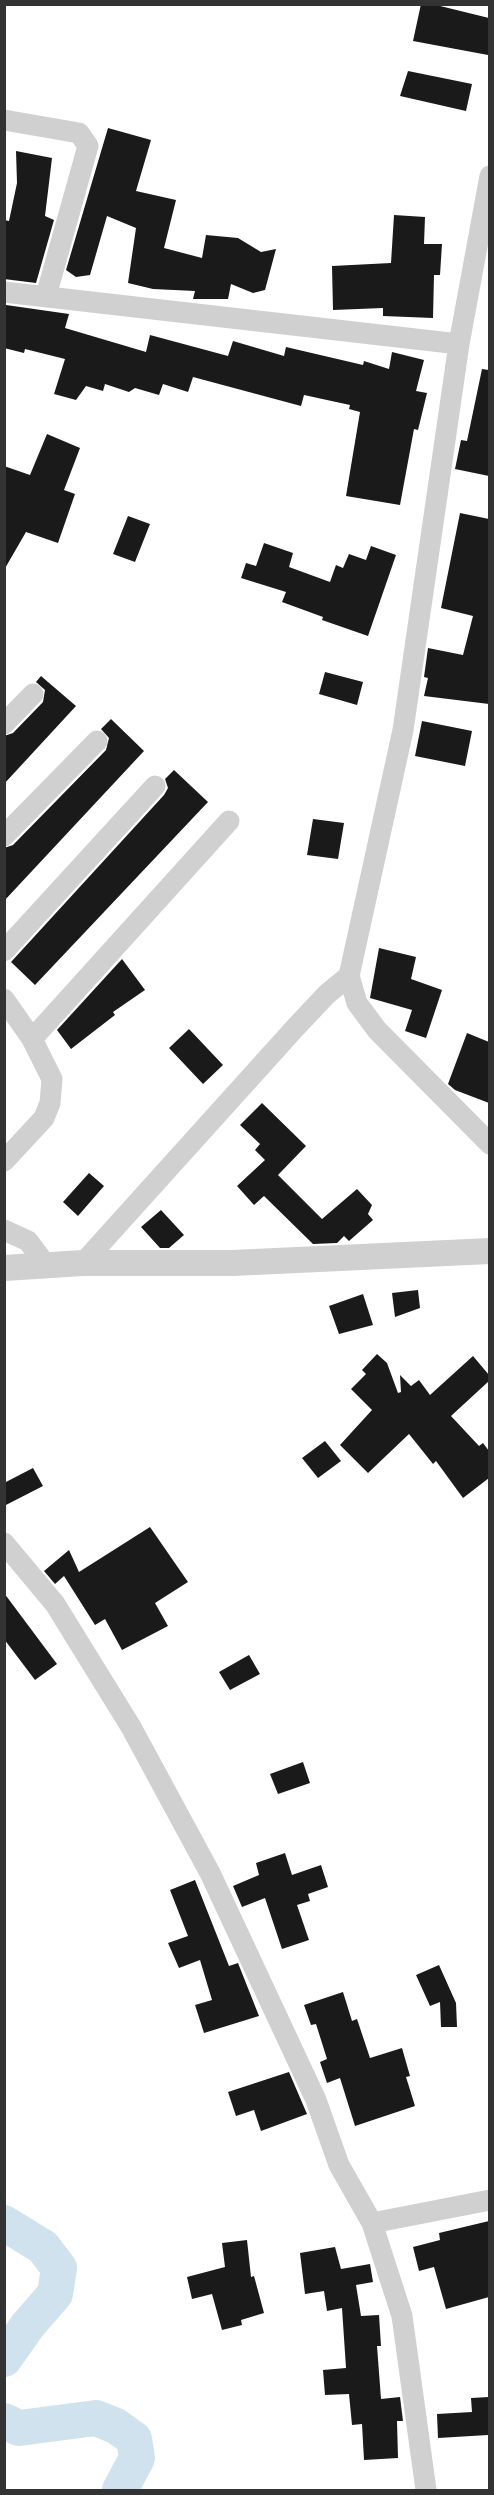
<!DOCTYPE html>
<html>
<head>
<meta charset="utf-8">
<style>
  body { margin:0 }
  #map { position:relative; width:494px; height:2495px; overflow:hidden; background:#fff; font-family:Mulish,sans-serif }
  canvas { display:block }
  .frame { position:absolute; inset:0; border:6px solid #333; pointer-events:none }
</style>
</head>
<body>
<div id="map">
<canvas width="494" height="2495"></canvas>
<div class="frame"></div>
</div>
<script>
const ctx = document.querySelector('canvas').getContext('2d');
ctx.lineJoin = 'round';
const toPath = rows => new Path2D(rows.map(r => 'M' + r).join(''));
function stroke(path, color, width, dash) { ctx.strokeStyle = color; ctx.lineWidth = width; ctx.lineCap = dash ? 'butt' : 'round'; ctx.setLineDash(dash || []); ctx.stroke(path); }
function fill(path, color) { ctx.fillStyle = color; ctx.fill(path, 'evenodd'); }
stroke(toPath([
  [4,2223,43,2247,59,2268,55,2294,28,2325,4,2359],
  [4,2421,19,2428,96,2418,116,2426,134,2439,137,2458,120,2490]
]), '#cfe2ee', 36);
fill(toPath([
  [421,4,432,4,489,18,488,55,413,41],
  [408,71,472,84,466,111,400,96],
  [108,128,151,140,136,191,176,200,164,248,202,258,206,235,238,238,261,252,276,249,265,290,253,293,231,284,228,299,193,299,195,291,153,289,128,283,136,228,107,216,90,275,76,277,66,270],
  [16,151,52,158,45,216,54,220,36,283,4,279,4,220,9,221,17,183],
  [394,215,425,217,424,244,442,244,440,275,434,275,433,318,383,316,383,308,333,310,332,266,391,263],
  [6,305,69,314,65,328,146,352,150,335,228,356,233,341,284,356,286,347,363,365,364,361,389,369,392,352,424,360,416,391,427,393,418,430,414,429,400,505,346,496,360,412,349,409,350,405,304,395,301,406,193,377,188,392,163,384,159,395,135,388,129,392,105,384,103,391,86,386,76,400,54,394,65,359,25,349,24,353,4,348],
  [482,369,489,370,489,476,455,469,461,440,467,441],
  [47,434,80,448,64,490,75,494,58,543,26,532,4,570,4,466,30,475],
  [460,513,489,519,489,704,424,696,428,678,424,677,428,648,463,655,473,616,441,608],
  [128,516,150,524,135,562,113,554],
  [264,543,293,553,289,567,330,582,336,565,343,568,349,554,366,560,371,546,396,555,368,636,322,620,323,617,282,602,286,592,241,578,246,563,256,566],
  [325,672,363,682,357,705,319,694],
  [41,676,76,706,4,784,4,736,13,733,43,702,45,690,36,682],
  [111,719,144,751,4,901,4,848,13,845,106,750,109,738,101,729],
  [422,721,472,731,465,766,415,756],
  [174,770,208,802,35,985,11,962,164,795,168,788,165,779],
  [313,819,344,823,338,859,307,855],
  [379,948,416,957,411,979,442,990,426,1038,405,1031,412,1010,370,998],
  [122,959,145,990,113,1012,115,1015,71,1049,57,1030],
  [189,1029,223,1065,203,1084,169,1048],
  [467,1033,489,1042,489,1103,455,1090,448,1084],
  [262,1103,306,1146,278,1175,322,1219,357,1189,372,1205,368,1214,373,1220,349,1241,344,1236,337,1243,313,1244,264,1196,254,1205,237,1186,265,1160,255,1150,260,1144,240,1125],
  [89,1173,104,1186,78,1216,63,1202],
  [161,1210,184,1235,169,1248,160,1248,141,1227],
  [418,1290,420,1308,395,1317,392,1293],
  [363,1294,373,1325,339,1334,329,1306],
  [377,1354,387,1363,398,1393,401,1392,400,1375,411,1386,419,1380,430,1395,473,1356,489,1375,489,1381,451,1416,479,1446,483,1443,489,1451,489,1478,463,1498,436,1461,433,1464,409,1434,368,1473,340,1445,372,1410,351,1389,366,1374,362,1370],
  [325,1441,341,1461,318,1478,302,1458],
  [33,1468,43,1486,4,1506,4,1483],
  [150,1527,188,1582,155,1603,168,1626,122,1650,105,1619,95,1625,64,1576,55,1584,44,1571,69,1550,79,1572],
  [4,1593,57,1664,35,1680,4,1639],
  [249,1655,260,1674,230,1690,219,1672],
  [303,1762,310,1783,278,1794,270,1774],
  [285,1853,292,1875,321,1865,328,1887,308,1894,310,1901,297,1905,309,1940,282,1949,265,1898,242,1907,233,1886,259,1875,256,1863],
  [195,1880,229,1966,238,1963,259,2016,204,2033,195,2005,212,2000,200,1960,179,1968,168,1943,188,1936,170,1890],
  [439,1965,456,2003,457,2027,441,2027,440,2002,430,2006,416,1975],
  [343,1992,352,2021,357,2019,370,2058,402,2048,410,2076,406,2077,415,2106,355,2126,340,2078,327,2083,320,2062,327,2059,316,2024,311,2025,304,2005],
  [289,2072,307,2114,261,2131,254,2110,236,2116,228,2092],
  [489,2221,489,2297,446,2309,434,2267,419,2271,413,2247,440,2240,439,2233],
  [247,2240,251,2277,254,2276,264,2313,241,2320,242,2325,222,2330,212,2294,192,2299,187,2277,225,2267,222,2243],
  [335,2247,341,2269,370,2264,373,2282,356,2285,361,2316,379,2315,381,2346,377,2346,381,2399,400,2397,403,2421,397,2421,398,2458,364,2460,362,2424,352,2425,349,2394,325,2395,323,2370,346,2368,342,2308,327,2311,324,2291,305,2294,300,2253],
  [489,2397,488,2435,438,2438,437,2414,472,2412,471,2398]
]), '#1a1a1a');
stroke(toPath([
  [4,120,79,133,88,146,46,296],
  [490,176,459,344,403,730,349,976,357,1003,377,1030,490,1144],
  [4,292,459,344],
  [4,724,33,694],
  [4,836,97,741],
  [4,951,155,786],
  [4,999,32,1039,52,1079,50,1103,44,1118,4,1161],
  [32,1039,229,821],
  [4,1230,28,1241,46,1265],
  [83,1263,295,1028,327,994,349,976],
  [4,1543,55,1604,131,1727,210,1873,316,2100,339,2165,372,2223,490,2200],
  [372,2223,402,2316,426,2490]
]), '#d0d0d0', 21);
stroke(toPath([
  [4,1268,83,1263,233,1263,490,1251]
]), '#d0d0d0', 26);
</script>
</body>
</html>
